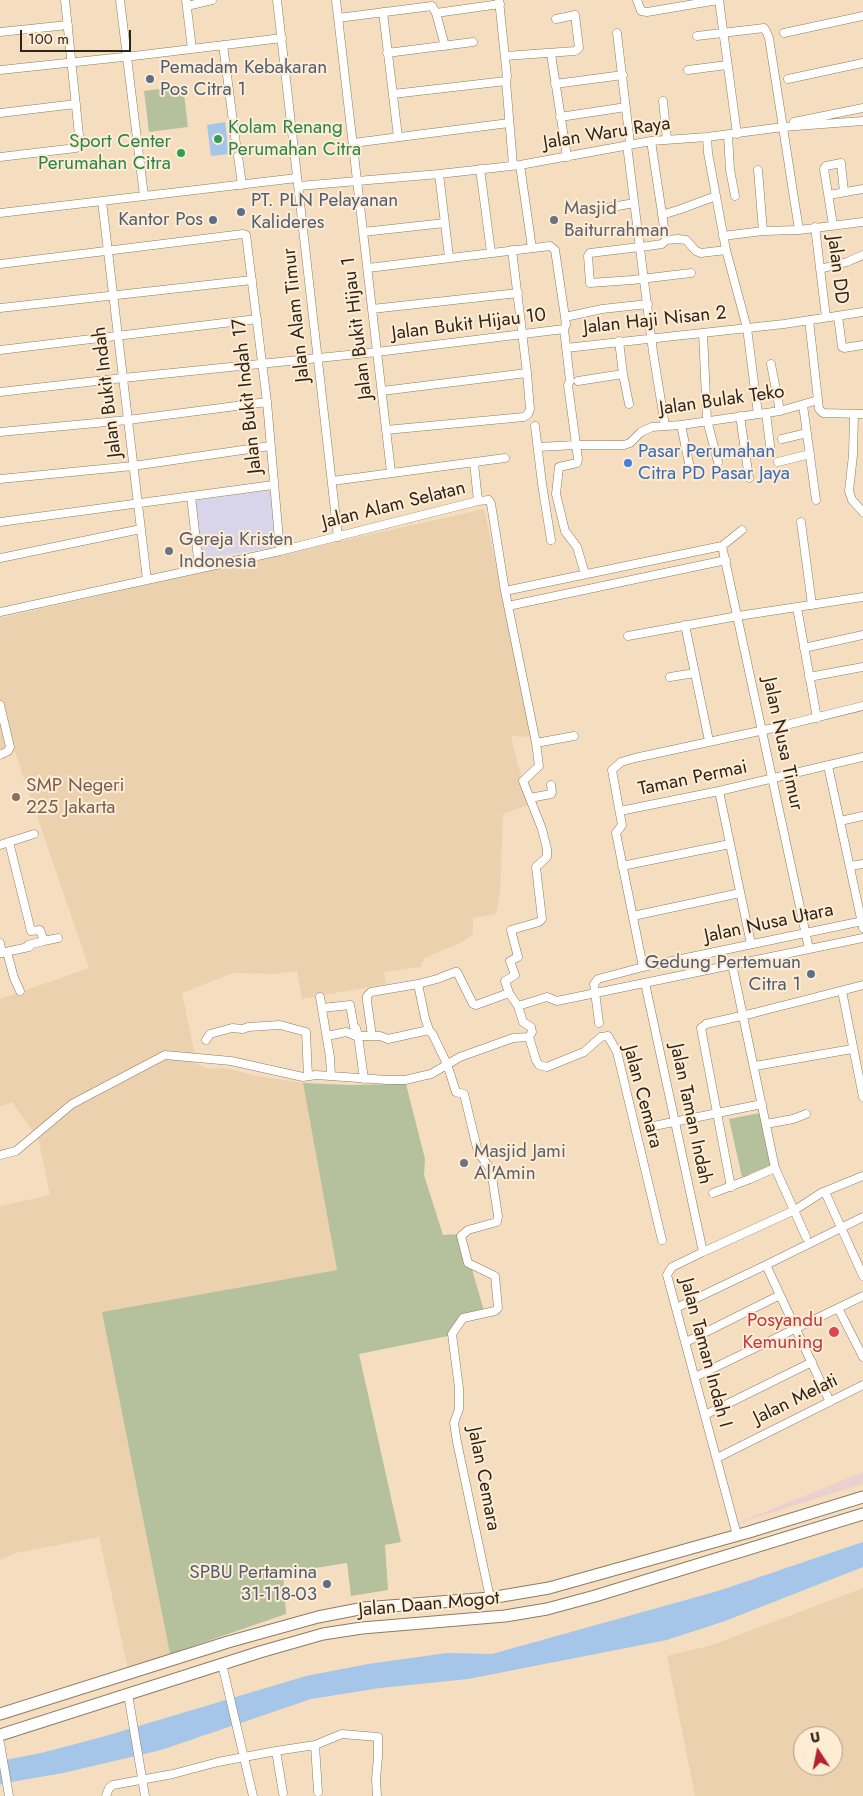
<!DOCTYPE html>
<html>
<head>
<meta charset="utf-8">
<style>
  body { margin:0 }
  #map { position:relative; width:863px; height:1796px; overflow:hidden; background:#f5dec0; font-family:Jost,sans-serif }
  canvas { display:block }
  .north { position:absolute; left:793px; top:1726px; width:50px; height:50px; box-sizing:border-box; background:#feecd4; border:1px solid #aa9c89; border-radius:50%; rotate:349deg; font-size:14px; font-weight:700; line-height:20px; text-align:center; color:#2d2519 }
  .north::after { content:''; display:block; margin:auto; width:18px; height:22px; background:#b4222e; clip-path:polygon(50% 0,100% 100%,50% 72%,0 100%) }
  .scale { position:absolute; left:20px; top:30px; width:111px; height:22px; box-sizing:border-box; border:2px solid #2d2519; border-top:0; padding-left:6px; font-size:15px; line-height:18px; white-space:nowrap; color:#2d2519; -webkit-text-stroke:4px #feecd4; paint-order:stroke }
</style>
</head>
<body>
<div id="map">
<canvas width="863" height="1796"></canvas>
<div class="north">U</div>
<div class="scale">100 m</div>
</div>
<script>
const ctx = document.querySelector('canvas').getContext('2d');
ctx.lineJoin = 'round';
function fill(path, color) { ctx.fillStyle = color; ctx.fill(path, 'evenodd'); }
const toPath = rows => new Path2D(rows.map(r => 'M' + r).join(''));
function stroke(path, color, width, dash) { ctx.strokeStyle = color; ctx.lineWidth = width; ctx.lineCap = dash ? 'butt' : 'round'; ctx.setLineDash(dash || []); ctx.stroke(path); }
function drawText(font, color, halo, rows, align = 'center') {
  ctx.font = font + ' Jost,sans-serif'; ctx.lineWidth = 4; ctx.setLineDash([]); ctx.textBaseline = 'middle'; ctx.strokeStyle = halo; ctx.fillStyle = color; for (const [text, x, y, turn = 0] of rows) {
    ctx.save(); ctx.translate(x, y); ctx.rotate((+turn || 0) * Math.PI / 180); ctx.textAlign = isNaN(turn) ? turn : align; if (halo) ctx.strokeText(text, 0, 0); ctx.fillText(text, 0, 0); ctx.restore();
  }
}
fill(toPath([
  [863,1472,863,1484,732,1525]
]), '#ebd1cd');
fill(toPath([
  [484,509,533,737,511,736,528,805,503,814,500,894,496,914,473,918,473,934,462,942,425,958,420,967,384,972,386,984,302,999,297,971,275,974,233,973,182,993,197,1064,209,1069,225,1068,257,1076,303,1083,337,1270,103,1312,170,1654,128,1669,99,1537,16,1553,0,1560,0,1206,50,1195,39,1142,35,1134,12,1102,0,1107,0,999,89,968,15,752,0,755,0,618],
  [863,1588,863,1796,695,1796,667,1656,712,1645],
  [803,1736,833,1736,833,1766,803,1766]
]), '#ecd1ae');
fill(toPath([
  [270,490,276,547,198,560,192,501]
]), '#d8d5eb');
fill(toPath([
  [183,86,188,127,149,132,144,91],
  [303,1083,351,1085,406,1084,425,1159,424,1175,443,1235,462,1234,484,1311,461,1317,448,1336,359,1354,401,1542,385,1545,388,1590,351,1596,347,1563,283,1573,286,1614,170,1654,102,1312,337,1270],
  [760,1113,771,1165,742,1177,729,1119]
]), '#b5c19d');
fill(toPath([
  [225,122,229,154,211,156,207,125],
  [863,1542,863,1567,725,1621,667,1640,468,1679,380,1688,311,1699,161,1750,63,1773,0,1784,0,1761,41,1753,102,1737,306,1676,368,1664,447,1653,492,1654,718,1591]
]), '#a5c5e9');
const minor = toPath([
  [120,0,144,196],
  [186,0,192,49],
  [277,0,338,537],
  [336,0,391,472],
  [499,0,507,77,506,81,513,165],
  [637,0,641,11,647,12,718,0],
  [719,0,737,134],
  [187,6,212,0],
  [383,12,398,137],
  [436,13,500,4],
  [338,18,432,6,436,13,445,46],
  [0,32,68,25],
  [617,33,630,143],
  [784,33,863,16],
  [697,36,764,28,766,31,769,38,799,230],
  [223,45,236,144],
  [387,53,473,42],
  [551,54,567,157],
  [505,56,575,51,579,48,575,15,556,19],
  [0,70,142,55,282,38],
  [688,70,727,65],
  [788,79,863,63],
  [555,84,623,75],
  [393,94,506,81],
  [663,101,667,140],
  [0,113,76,104],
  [560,117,626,107],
  [794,122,863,108],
  [728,135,730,170,735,196],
  [707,137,708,153,726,250,747,328,758,414],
  [651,141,666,240],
  [353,143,509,123],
  [627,145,653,352,665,426],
  [238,156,242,185],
  [0,157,76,148,80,145,65,0],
  [520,165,532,248],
  [480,169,491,252],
  [758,170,763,231],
  [439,174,449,257],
  [299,186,439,174,520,165,651,141,707,137,783,127,863,121],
  [829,195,863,189],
  [102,201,147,580],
  [601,209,634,203],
  [0,213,297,178],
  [662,215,681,209,716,196],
  [833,225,824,169,826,166,841,163,844,192],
  [815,227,826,317],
  [363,232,445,223],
  [723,236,763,231,799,230,863,222],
  [0,264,243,234,246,235,267,402,280,551],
  [368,268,550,246,555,250,565,317,566,325,564,329,570,381,568,385,578,459,577,463,559,467,556,494,565,531,577,547,585,574],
  [820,269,847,262,863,255],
  [691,273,632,280,590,283,588,256,590,253,648,246,662,244,666,240,678,239,686,240,696,251,701,253,726,250],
  [0,308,252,280],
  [372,309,518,293],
  [838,316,842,347,844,348,863,345],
  [565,317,602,309,648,304],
  [809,320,818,400],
  [703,333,707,420,718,462],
  [566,348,784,324,863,312],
  [0,350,257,319],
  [771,364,780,411],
  [623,374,629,404],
  [578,381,623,374,619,341],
  [382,391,527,373],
  [0,392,123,378,377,352,564,329],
  [803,405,816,500],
  [766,413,771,453],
  [854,414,853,455,849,491,852,500,863,512],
  [740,416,749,478],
  [681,425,690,468],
  [535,426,542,484,551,540],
  [386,430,524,417,528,414,530,409,527,373,512,250],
  [0,432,128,420,267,402],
  [782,439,807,433],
  [538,447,576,445,624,445,630,443,641,432,652,427,681,425,780,411,818,400,819,409,823,413,863,414],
  [778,462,810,454],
  [474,463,478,501],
  [0,479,133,466,270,446],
  [332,481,505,458],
  [191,496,199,568],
  [0,522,273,485],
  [801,522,812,605],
  [722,546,809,949],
  [722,546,742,530],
  [0,558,141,529],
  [505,591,722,546],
  [508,606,726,560],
  [0,612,280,551,478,501,489,500,491,504,505,591,536,743,539,766,523,781,542,829,547,849,547,857,536,867,542,919,539,922,511,930,518,957,510,961,515,975,505,981,509,993],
  [798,613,817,718],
  [685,625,709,741],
  [628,636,738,616,863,597],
  [804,648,863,635],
  [670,677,695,673],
  [809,677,863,667],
  [0,705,10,747,8,751,0,755],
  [536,743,574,736],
  [828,766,863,928],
  [719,791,751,944],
  [530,798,551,794,552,792,551,785],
  [620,811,719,791,863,757],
  [840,821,863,816],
  [0,845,34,834],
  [622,866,730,844],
  [850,866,863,864],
  [633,916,740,893],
  [44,941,58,938],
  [0,943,2,953],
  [7,952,14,978,20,991],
  [0,953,29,947,28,945,44,941,40,930,31,931,9,842],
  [732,964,775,1168,806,1237],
  [643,967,616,833,622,825,612,770,621,762,635,758,778,727,863,706],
  [645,983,703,1252],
  [418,984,425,1018,429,1030,433,1035,447,1064,456,1092,464,1094,478,1152,491,1170,498,1216,497,1222,468,1230,461,1236,468,1263,495,1276,498,1308,495,1311,463,1318,452,1334,459,1388,459,1409,454,1423,457,1442,490,1598],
  [842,991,863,1097],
  [320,997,330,1057,331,1076],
  [518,1006,523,1022,531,1027,532,1032,529,1037],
  [322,1008,350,1005,354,1027,356,1028,358,1036,364,1079],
  [599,1023,594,984,598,979,643,967,863,921],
  [327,1036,346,1032,356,1036,380,1036,388,1039,429,1030],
  [372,1036,367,1001,367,996,371,992,418,984,437,979,455,972,457,972,473,1004,476,1005,509,993,518,1006,547,997,557,1001,863,938],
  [206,1040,210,1034,232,1028,243,1029,248,1027,280,1025,306,1032,308,1076],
  [755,1066,852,1049],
  [766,1124,793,1119,806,1114],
  [649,1127,762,1104],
  [0,1155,16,1151,72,1104,165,1055,231,1061,303,1077,316,1075,387,1080,405,1080,431,1074,460,1057,513,1038,529,1037,536,1060,539,1065,547,1067,584,1052,601,1037,608,1036,617,1052,662,1240],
  [731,1187,701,1028,706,1024,754,1013,863,985],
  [825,1192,863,1276],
  [713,1193,750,1179,775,1168],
  [676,1308,766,1265],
  [838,1308,863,1357],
  [686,1342,780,1295],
  [695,1377,863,1296],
  [830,1402,766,1265,863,1217],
  [705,1415,812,1362],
  [717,1458,863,1385],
  [737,1535,667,1275,668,1273,672,1267,703,1252,795,1210,821,1193,863,1176],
  [222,1664,253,1796],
  [128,1694,145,1796],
  [0,1743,9,1796],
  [315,1745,342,1734,378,1737,378,1757,376,1779,377,1796],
  [276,1751,283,1793],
  [106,1796,109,1788,113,1785,173,1774,218,1762,276,1751,315,1745,318,1792]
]);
const highway = toPath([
  [0,1714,228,1642,318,1617,364,1608,490,1598,549,1588,749,1532,863,1497],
  [0,1735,260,1652,323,1634,362,1628,505,1616,547,1609,595,1596,863,1514]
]);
stroke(minor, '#8f7b60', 9);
stroke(highway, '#8f7b60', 13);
stroke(minor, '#fff', 8);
stroke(highway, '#fff', 11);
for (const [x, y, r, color] of [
  [150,79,5,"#5c6f8a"],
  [218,139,5,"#2e9e5b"],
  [181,153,5,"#2e9e5b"],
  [241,212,5,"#5c6f8a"],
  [213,220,5,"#5c6f8a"],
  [554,220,5,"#6b7280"],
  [628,463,5,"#3f7fe0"],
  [169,551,5,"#6b7280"],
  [16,797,5,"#8d6e63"],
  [811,974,5,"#5c6f8a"],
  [464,1163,5,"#6b7280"],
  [834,1332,6,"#e0444e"],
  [327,1584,5,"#5c6f8a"]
]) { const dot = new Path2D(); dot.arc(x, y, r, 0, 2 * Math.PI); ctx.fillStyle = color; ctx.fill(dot); stroke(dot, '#feecd4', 2); }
drawText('19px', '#4e5e75', '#feecd4', [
  ["Pemadam Kebakaran",160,68,"left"],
  ["Pos Citra 1",160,90,"left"],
  ["PT. PLN Pelayanan",251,201,"left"],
  ["Kalideres",251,223,"left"],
  ["Kantor Pos",203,220],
  ["Gedung Pertemuan",801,963],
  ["Citra 1",801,985],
  ["SPBU Pertamina",317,1573],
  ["31-118-03",317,1595]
], 'right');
drawText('19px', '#27864d', '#feecd4', [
  ["Kolam Renang",228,128],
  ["Perumahan Citra",228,150],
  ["Sport Center",171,142,"right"],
  ["Perumahan Citra",171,164,"right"]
], 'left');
drawText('19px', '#2d2519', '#feecd4', [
  ["Jalan Waru Raya",607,134,-9],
  ["Jalan DD",837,270,83],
  ["Jalan Alam Timur",297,315,-96],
  ["Jalan Haji Nisan 2",655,321,-6],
  ["Jalan Bukit Hijau 10",469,325,-7],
  ["Jalan Bukit Hijau 1",358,328,-97],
  ["Jalan Bukit Indah",108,392,-97],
  ["Jalan Bukit Indah 17",248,396,-96],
  ["Jalan Bulak Teko",722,401,-8],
  ["Jalan Alam Selatan",394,506,-14],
  ["Jalan Nusa Timur",782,744,78],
  ["Taman Permai",693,779,-12],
  ["Jalan Nusa Utara",769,924,-12],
  ["Jalan Cemara",642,1097,75],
  ["Jalan Taman Indah",690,1114,78],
  ["Jalan Taman Indah I",705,1353,75],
  ["Jalan Melati",796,1400,-26],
  ["Jalan Cemara",483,1479,79],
  ["Jalan Daan Mogot",429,1605,-5]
]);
drawText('19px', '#5b616d', '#feecd4', [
  ["Masjid",564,209],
  ["Baiturrahman",564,231],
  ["Gereja Kristen",179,540],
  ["Indonesia",179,562],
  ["Masjid Jami",474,1152],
  ["Al'Amin",474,1174]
], 'left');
drawText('19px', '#366cbe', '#feecd4', [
  ["Pasar Perumahan",638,452],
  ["Citra PD Pasar Jaya",638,474]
], 'left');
drawText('19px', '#785e54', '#feecd4', [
  ["SMP Negeri",26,786],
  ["225 Jakarta",26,808]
], 'left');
drawText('19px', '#be3a42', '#feecd4', [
  ["Posyandu",823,1321],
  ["Kemuning",823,1343]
], 'right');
</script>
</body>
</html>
